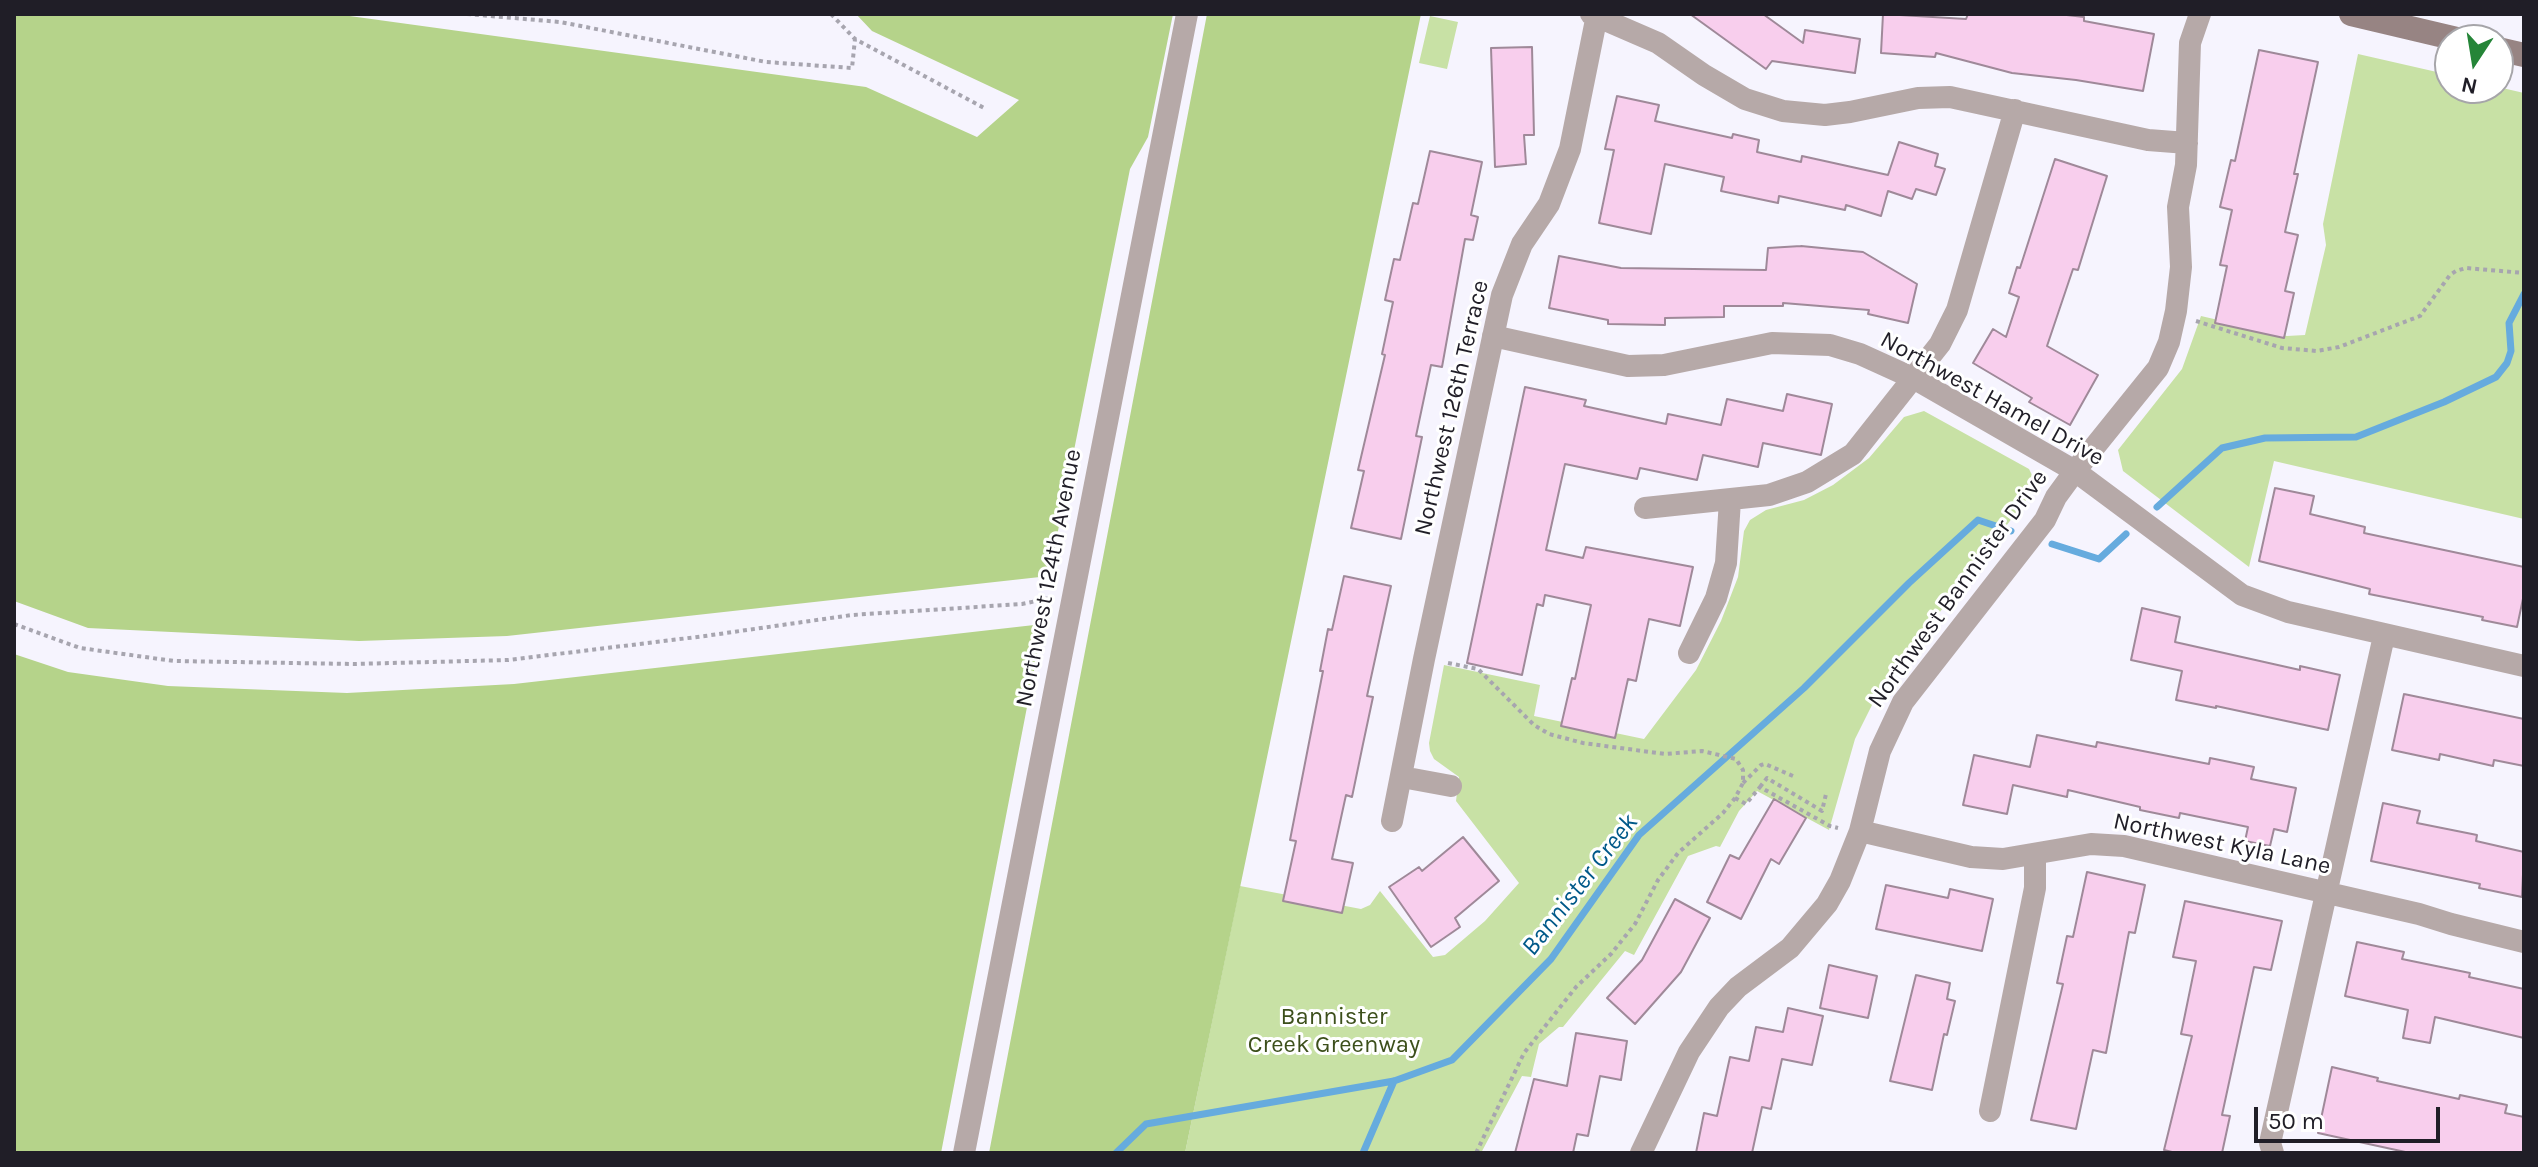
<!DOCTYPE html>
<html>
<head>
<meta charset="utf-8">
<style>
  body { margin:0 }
  #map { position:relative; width:2538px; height:1167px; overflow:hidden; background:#f6f4fe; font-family:Karla,sans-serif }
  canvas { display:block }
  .frame { position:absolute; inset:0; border:16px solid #201e27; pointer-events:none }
  .north { position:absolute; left:2434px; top:24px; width:80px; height:80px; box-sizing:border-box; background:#fff; border:2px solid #a6a5a9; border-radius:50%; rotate:192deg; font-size:22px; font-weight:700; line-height:32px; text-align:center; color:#201e27 }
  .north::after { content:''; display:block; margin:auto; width:28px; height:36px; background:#258538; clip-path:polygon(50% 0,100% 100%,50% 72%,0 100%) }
  .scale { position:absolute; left:2254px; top:1107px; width:186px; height:36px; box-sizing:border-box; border:4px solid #201e27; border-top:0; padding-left:10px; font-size:24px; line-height:28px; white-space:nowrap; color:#201e27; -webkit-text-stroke:6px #fff; paint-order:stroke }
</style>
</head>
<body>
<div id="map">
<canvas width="2538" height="1167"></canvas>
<div class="frame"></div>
<div class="north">N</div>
<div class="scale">50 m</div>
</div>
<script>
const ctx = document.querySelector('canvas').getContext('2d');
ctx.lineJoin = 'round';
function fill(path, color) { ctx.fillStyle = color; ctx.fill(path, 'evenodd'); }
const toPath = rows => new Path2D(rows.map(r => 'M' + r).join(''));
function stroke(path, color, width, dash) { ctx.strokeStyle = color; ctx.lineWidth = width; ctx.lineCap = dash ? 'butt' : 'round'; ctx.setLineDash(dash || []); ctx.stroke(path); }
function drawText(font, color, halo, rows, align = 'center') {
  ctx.font = font + ' Karla,sans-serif'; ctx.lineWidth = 6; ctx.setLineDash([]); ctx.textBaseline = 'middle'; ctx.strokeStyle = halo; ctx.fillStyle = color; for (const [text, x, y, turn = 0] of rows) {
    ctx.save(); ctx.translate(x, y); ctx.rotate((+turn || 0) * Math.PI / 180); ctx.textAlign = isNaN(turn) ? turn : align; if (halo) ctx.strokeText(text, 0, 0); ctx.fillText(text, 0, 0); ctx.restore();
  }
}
fill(toPath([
  [1430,16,1458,22,1447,69,1419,63],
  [2358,54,2450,75,2450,88,2498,87,2524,93,2524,519,2274,461,2249,567,2123,471,2118,450,2182,369,2201,316,2287,336,2305,335,2326,245,2323,224],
  [1924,411,2029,469,2033,477,2033,491,1879,691,1855,739,1829,830,1757,791,1739,811,1720,847,1716,846,1688,856,1634,955,1625,951,1563,1027,1559,1027,1539,1044,1531,1077,1522,1076,1481,1153,1185,1153,1240,886,1361,909,1370,905,1380,891,1433,957,1445,955,1485,921,1519,883,1456,801,1459,777,1434,759,1430,751,1429,743,1444,665,1540,685,1534,716,1644,739,1696,670,1721,621,1738,577,1744,531,1750,520,1766,510,1804,500,1833,485,1869,458,1904,417]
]), '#c8e1a5');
fill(toPath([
  [14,14,335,14,866,87,977,137,1019,100,872,31,856,14,1173,14,1148,137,1130,169,1049,576,507,636,359,641,88,628,14,601],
  [1207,14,1421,14,1185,1153,989,1153],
  [1043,624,941,1153,14,1153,14,654,68,672,168,686,347,693,514,684]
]), '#b5d38a');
stroke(toPath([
  [2157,507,2222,448,2265,438,2356,437,2444,402,2496,377,2507,363,2511,351,2509,323,2524,294],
  [2052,544,2099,559,2126,534],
  [1116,1153,1146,1124,1394,1081,1452,1060,1551,959,1639,835,1804,688,1909,583,1978,520,2011,531],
  [1363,1153,1394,1081]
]), '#66abde', 7);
const building = toPath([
  [1690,14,1763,14,1803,43,1805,30,1860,39,1855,73,1772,61,1766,69,1690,14],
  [1883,14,1966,19,1968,14,2058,14,2084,17,2084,21,2154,34,2143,91,2076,80,2012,73,1936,53,1935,57,1881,53,1883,14],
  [1532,47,1534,135,1524,135,1526,164,1495,167,1491,48,1532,47],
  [2259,50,2318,62,2294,174,2298,174,2285,232,2298,235,2285,291,2294,293,2284,338,2215,323,2227,266,2220,265,2232,210,2220,207,2231,160,2235,161,2259,50],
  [1617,96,1659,105,1655,121,1732,138,1733,134,1759,140,1757,152,1801,162,1802,156,1888,175,1899,142,1938,154,1935,166,1945,169,1936,195,1916,189,1912,199,1888,191,1881,216,1846,205,1845,210,1779,196,1778,203,1721,191,1724,177,1665,164,1651,234,1599,223,1614,150,1605,149,1617,96],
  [1430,151,1482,162,1471,215,1478,217,1473,240,1465,239,1442,367,1431,365,1416,436,1422,437,1401,539,1351,528,1364,471,1358,470,1385,355,1382,354,1393,302,1385,300,1394,259,1400,260,1413,203,1418,204,1430,151],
  [2055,159,2107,176,2078,270,2073,269,2047,346,2098,375,2070,425,2029,402,2032,398,1973,363,1993,329,2006,337,2019,297,2009,293,2017,267,2020,268,2055,159],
  [1801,246,1863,252,1917,284,1908,323,1868,314,1869,310,1783,303,1783,306,1724,306,1724,317,1665,318,1665,325,1608,324,1608,320,1549,308,1559,256,1621,268,1766,270,1768,248,1801,246],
  [1525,387,1586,400,1584,406,1666,424,1668,414,1721,425,1727,399,1783,411,1787,394,1832,404,1821,455,1763,443,1758,467,1703,455,1697,480,1640,468,1637,479,1565,464,1546,550,1583,558,1586,547,1693,567,1680,626,1649,619,1636,681,1628,679,1615,738,1561,726,1572,678,1575,679,1591,605,1545,595,1543,606,1537,604,1522,675,1467,663,1525,387],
  [2275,488,2314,496,2310,514,2365,527,2364,533,2524,567,2524,594,2517,627,2482,620,2483,617,2369,594,2370,589,2259,561,2275,488],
  [1344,576,1391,586,1367,696,1373,697,1363,744,1352,797,1346,795,1332,859,1353,863,1342,913,1283,901,1296,841,1290,840,1323,671,1320,671,1328,629,1332,630,1344,576],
  [2142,608,2180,617,2175,642,2300,670,2300,666,2340,675,2328,730,2216,706,2216,708,2176,700,2182,671,2131,660,2142,608],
  [2404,694,2524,719,2524,766,2494,760,2493,766,2440,754,2439,760,2392,750,2404,694],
  [2037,735,2096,747,2097,742,2209,764,2210,758,2254,767,2251,779,2296,788,2287,832,2274,829,2270,846,2245,841,2248,827,2180,813,2179,818,2140,810,2140,807,2068,790,2067,797,2013,785,2007,814,1963,805,1974,755,2030,767,2037,735],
  [1774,799,1806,818,1779,864,1771,859,1741,919,1707,902,1730,855,1739,859,1774,799],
  [2383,803,2420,811,2417,823,2477,835,2476,841,2524,852,2522,897,2479,888,2480,884,2371,861,2383,803],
  [1463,837,1499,881,1455,918,1460,927,1431,947,1389,887,1419,867,1422,871,1463,837],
  [2087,872,2145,885,2135,933,2129,932,2106,1053,2093,1050,2076,1129,2031,1120,2063,984,2057,983,2067,936,2073,937,2087,872],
  [1886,885,1948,898,1950,889,1993,899,1982,951,1876,929,1886,885],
  [1675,899,1710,918,1681,972,1635,1024,1607,998,1642,960,1675,899],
  [2185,901,2282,921,2271,970,2254,967,2222,1115,2230,1116,2222,1153,2176,1153,2164,1150,2192,1036,2181,1034,2196,961,2173,957,2185,901],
  [2357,942,2404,952,2402,959,2470,973,2469,977,2524,989,2524,1038,2435,1017,2430,1043,2403,1038,2408,1010,2345,996,2357,942],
  [1829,965,1877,976,1868,1018,1820,1008,1829,965],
  [1916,975,1950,983,1947,999,1955,1001,1947,1035,1944,1034,1932,1090,1890,1081,1916,975],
  [1788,1008,1823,1016,1812,1065,1782,1059,1771,1109,1762,1107,1752,1153,1696,1153,1704,1113,1717,1116,1730,1057,1749,1061,1756,1027,1783,1032,1788,1008],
  [1576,1033,1627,1041,1621,1080,1600,1076,1588,1136,1577,1134,1573,1153,1515,1153,1534,1079,1567,1086,1576,1033],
  [2332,1067,2378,1078,2377,1081,2459,1099,2460,1095,2507,1105,2505,1113,2524,1117,2524,1153,2410,1153,2318,1133,2332,1067]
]);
fill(building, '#f8ceed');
stroke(building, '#9f8999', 2);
stroke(toPath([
  [467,14,560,22,766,62,852,68,855,39],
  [831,14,855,39,986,109],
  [2196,321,2282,348,2317,351,2339,347,2420,316,2450,275,2456,271,2466,268,2524,273],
  [14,624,80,648,174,661,353,664,508,660,705,636,852,615,1022,604,1050,598],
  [1448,663,1478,669,1534,725,1549,734,1583,743,1665,754,1702,751,1736,759,1743,770,1743,783,1735,798,1723,813,1678,853,1658,880,1635,924,1611,954,1576,987,1524,1053,1476,1153],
  [1743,783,1761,765,1765,764,1793,776],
  [1760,787,1767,778,1822,811,1826,794],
  [1735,798,1746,804,1760,787,1830,826,1838,828]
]), '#a7a5af', 4, [4, 4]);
stroke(toPath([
  [1591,14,1658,43,1704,75,1745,99,1783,111,1825,115,1850,112,1918,98,1950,97,2148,140,2187,143],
  [1493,336,1628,366,1664,365,1772,343,1830,345,1860,354,1915,379,2075,471,2242,595,2288,612,2524,666],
  [1645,508,1769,495,1807,482,1853,454,1940,344,1957,310,2015,110],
  [1689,653,1716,598,1726,563,1730,500],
  [1402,777,1451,786],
  [1392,821,1424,659,1502,295,1522,244,1549,204,1570,149,1597,15],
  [1860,831,1971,857,2003,859,2091,844,2124,846,2419,914,2451,924,2524,942],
  [1990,1111,2035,888,2035,855],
  [964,1153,1187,14],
  [1641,1153,1689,1052,1719,1007,1738,987,1790,948,1827,904,1840,881,1860,831,1880,751,1903,702,2045,520,2056,497,2075,471,2158,368,2169,342,2176,311,2181,267,2178,207,2186,165,2190,43,2200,14],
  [2273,1153,2270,1143,2384,636]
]), '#b6a9a8', 22);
stroke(toPath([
  [2351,14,2461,40],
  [2498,49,2524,55]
]), '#978483', 24);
drawText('24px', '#201e27', '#fff', [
  ["Northwest Hamel Drive",1992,399,29],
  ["Northwest 126th Terrace",1452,408,-77],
  ["Northwest 124th Avenue",1049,578,-79],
  ["Northwest Bannister Drive",1958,589,-54],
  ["Northwest Kyla Lane",2222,844,12]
]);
drawText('24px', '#3c4f1b', '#fff', [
  ["Bannister",1334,1017],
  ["Creek Greenway",1334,1045]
]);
drawText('italic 26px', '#005989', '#fff', [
  ["Bannister Creek",1580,885,-52]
]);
</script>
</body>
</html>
